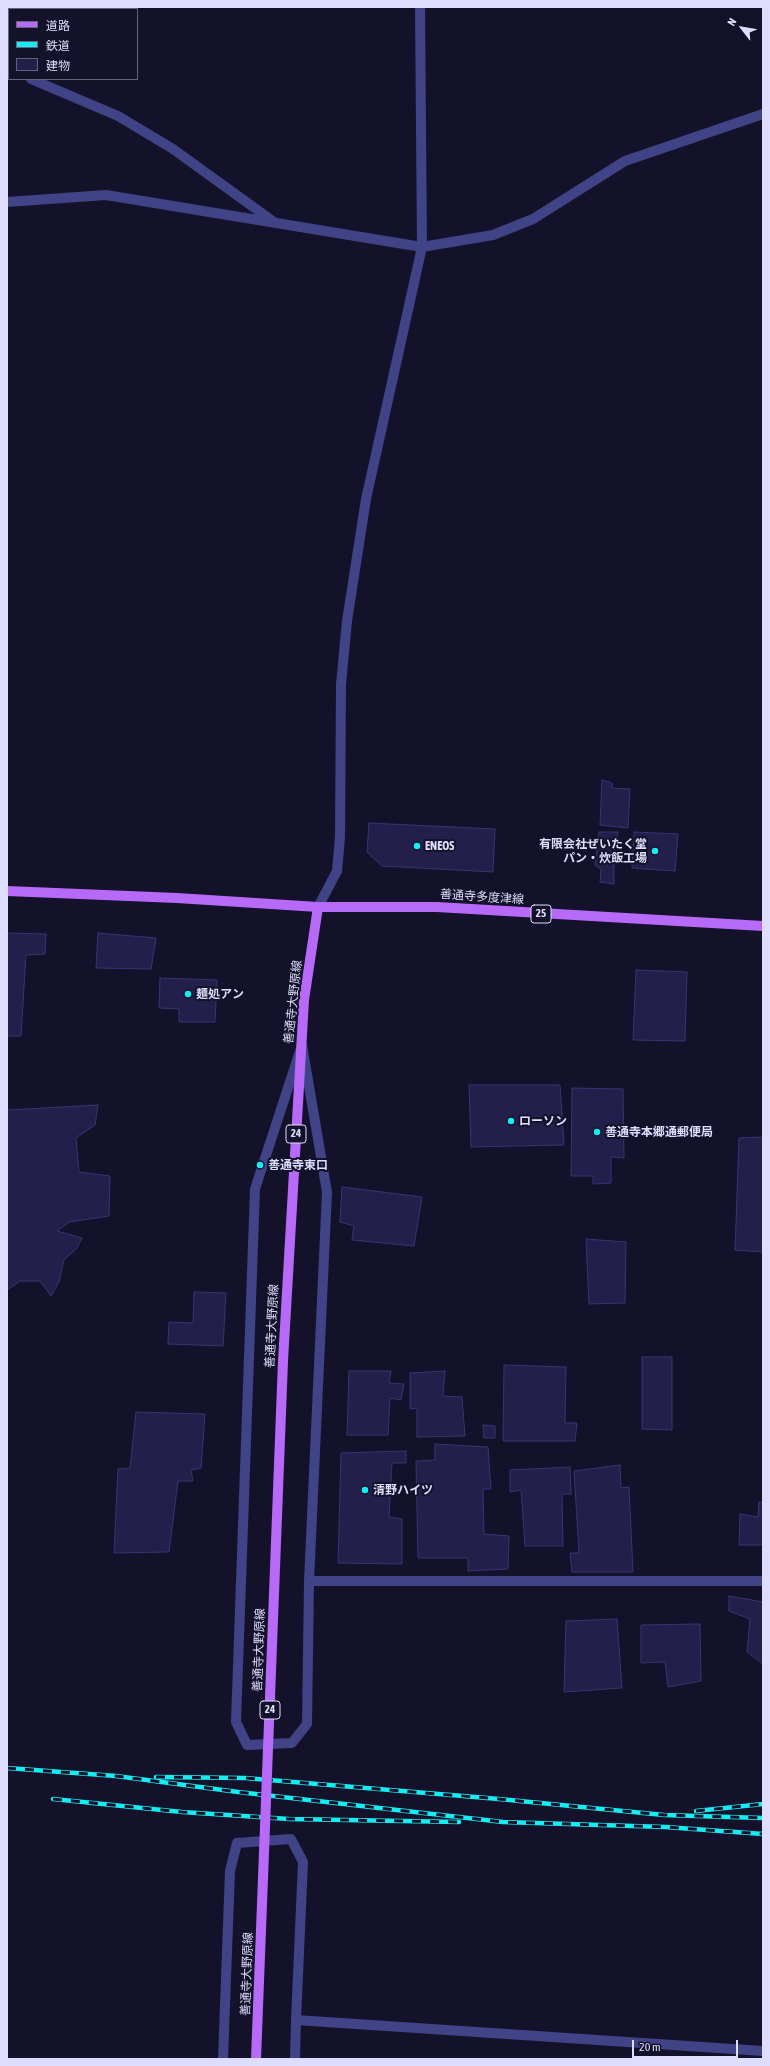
<!DOCTYPE html>
<html>
<head>
<meta charset="utf-8">
<style>
  body { margin:0 }
  #map { position:relative; width:770px; height:2066px; overflow:hidden; background:#14122a; font-family:"Asap Condensed","Noto Sans JP",sans-serif }
  canvas { display:block }
  .frame { position:absolute; inset:0; border:8px solid #deddfd; pointer-events:none }
  .legend { position:absolute; left:8px; top:8px; width:130px; height:72px; box-sizing:border-box; background:#14122a; border:1px solid #65637e; margin:0; padding:5px 7px; list-style:none; font-size:12px; color:#deddfd }
  .legend li { display:flex; align-items:center; gap:8px; height:20px }
  .legend b { width:20px; border:1px solid #65637e }
  .north { position:absolute; left:722px; top:8px; width:40px; height:40px; -webkit-text-stroke:3px #14122a; paint-order:stroke; rotate:301deg; font-size:11px; font-weight:700; line-height:16px; text-align:center; color:#deddfd }
  .north::after { content:''; display:block; margin:auto; width:14px; height:18px; background:#deddfd; clip-path:polygon(50% 0,100% 100%,50% 72%,0 100%) }
  .scale { position:absolute; left:632px; top:2040px; width:106px; height:18px; box-sizing:border-box; border:2px solid #deddfd; border-top:0; padding-left:5px; font-size:12px; line-height:14px; white-space:nowrap; color:#deddfd; -webkit-text-stroke:3px #14122a; paint-order:stroke }
</style>
</head>
<body>
<div id="map">
<canvas width="770" height="2066"></canvas>
<div class="frame"></div>
<ul class="legend">
<li><b style="height:5px;background:#b76af7"></b>道路</li>
<li><b style="height:5px;background:#14eef2"></b>鉄道</li>
<li><b style="height:11px;background:#241f4a"></b>建物</li>
</ul>
<div class="north">N</div>
<div class="scale">20 m</div>
</div>
<script>
const ctx = document.querySelector('canvas').getContext('2d');
ctx.lineJoin = 'round';
function fill(path, color) { ctx.fillStyle = color; ctx.fill(path, 'evenodd'); }
const toPath = rows => new Path2D(rows.map(r => 'M' + r).join(''));
function stroke(path, color, width, dash) { ctx.strokeStyle = color; ctx.lineWidth = width; ctx.lineCap = dash ? 'butt' : 'round'; ctx.setLineDash(dash || []); ctx.stroke(path); }
function drawText(font, color, halo, rows, align = 'center') {
  ctx.font = font + ' "Asap Condensed","Noto Sans JP",sans-serif'; ctx.lineWidth = 4; ctx.setLineDash([]); ctx.textBaseline = 'middle'; ctx.strokeStyle = halo; ctx.fillStyle = color; for (const [text, x, y, turn = 0] of rows) {
    ctx.save(); ctx.translate(x, y); ctx.rotate((+turn || 0) * Math.PI / 180); ctx.textAlign = isNaN(turn) ? turn : align; if (halo) ctx.strokeText(text, 0, 0); ctx.fillText(text, 0, 0); ctx.restore();
  }
}
const building = toPath([
  [602,780,612,783,612,788,630,789,628,828,600,825,602,780],
  [369,823,495,829,493,872,382,866,367,852,369,823],
  [599,832,618,832,614,859,614,884,600,882,601,869,595,865,599,832],
  [634,832,678,834,675,871,632,868,634,832],
  [7,933,46,934,45,954,26,955,21,1036,7,1036,7,933],
  [98,933,156,938,151,969,96,968,98,933],
  [636,970,687,972,685,1041,633,1040,636,970],
  [160,978,217,980,215,1022,179,1022,179,1009,159,1008,160,978],
  [469,1085,560,1085,564,1145,471,1147,469,1085],
  [572,1088,623,1089,624,1158,611,1157,611,1183,593,1184,593,1176,571,1176,572,1088],
  [98,1105,95,1125,76,1138,79,1172,110,1176,109,1216,69,1222,57,1231,82,1238,77,1248,64,1260,59,1282,51,1296,40,1281,20,1281,7,1290,7,1110,98,1105],
  [763,1137,763,1252,735,1250,739,1138,763,1137],
  [342,1187,422,1197,414,1246,352,1240,354,1226,340,1222,342,1187],
  [586,1239,626,1242,625,1303,589,1304,586,1239],
  [194,1292,226,1293,223,1346,168,1344,169,1322,193,1323,194,1292],
  [642,1357,672,1357,672,1430,642,1429,642,1357],
  [504,1365,566,1367,565,1423,577,1423,575,1441,503,1441,504,1365],
  [349,1371,391,1371,389,1383,404,1384,401,1400,390,1398,388,1435,347,1435,349,1371],
  [445,1371,443,1396,462,1397,465,1436,417,1437,417,1408,410,1409,410,1373,445,1371],
  [136,1412,205,1414,201,1468,191,1470,193,1481,178,1481,169,1552,114,1553,118,1469,130,1468,136,1412],
  [483,1425,495,1426,495,1438,484,1438,483,1425],
  [435,1444,488,1447,491,1489,483,1489,484,1534,509,1536,508,1569,468,1571,468,1558,418,1558,416,1461,435,1460,435,1444],
  [406,1451,406,1463,392,1463,389,1517,402,1519,402,1564,338,1563,341,1453,406,1451],
  [620,1465,621,1488,629,1487,633,1572,572,1572,570,1553,579,1553,574,1471,620,1465],
  [570,1467,571,1494,562,1494,563,1546,525,1546,521,1490,510,1492,510,1470,570,1467],
  [759,1502,763,1502,763,1545,739,1545,740,1514,758,1517,759,1502],
  [729,1596,763,1602,763,1664,747,1652,750,1619,729,1611,729,1596],
  [617,1619,622,1688,564,1692,566,1621,617,1619],
  [700,1624,701,1681,668,1687,665,1662,641,1663,641,1625,700,1624]
]);
fill(building, '#241f4a');
stroke(building, '#3a3374', 1);
stroke(toPath([
  [7,70,9,71],
  [31,79,118,116,173,149,274,222],
  [7,202,106,195,422,247,493,235,533,219,625,161,763,114],
  [318,907,337,871,340,837,341,684,347,621,366,499,422,247,420,7],
  [302,1045,327,1192,309,1581,307,1724,292,1743,247,1745,236,1722,255,1189,302,1045],
  [309,1581,763,1581],
  [223,2059,230,1871,237,1843,291,1839,303,1862,296,2020],
  [295,2059,296,2020,763,2051]
]), '#404386', 10);
stroke(toPath([
  [7,891,177,898,318,907,437,907,763,926],
  [283,1361,304,1000,318,907]
]), '#b76af7', 10);
const rail = toPath([
  [7,1768,116,1776,238,1792,503,1822,665,1827,763,1834],
  [156,1777,245,1778,499,1799,664,1815,763,1818],
  [53,1799,182,1812,289,1819,459,1822],
  [696,1811,763,1804]
]);
stroke(rail, '#14eef2', 4.5);
stroke(rail, '#14122a', 3, [9]);
stroke(toPath([
  [256,2059,283,1361]
]), '#b76af7', 10);
for (const [x, y, r, color] of [
  [417,846,4,"#14eef2"],
  [655,851,4,"#14eef2"],
  [188,994,4,"#14eef2"],
  [511,1121,4,"#14eef2"],
  [597,1132,4,"#14eef2"],
  [260,1165,4,"#14eef2"],
  [365,1490,4,"#14eef2"]
]) { const dot = new Path2D(); dot.arc(x, y, r, 0, 2 * Math.PI); ctx.fillStyle = color; ctx.fill(dot); stroke(dot, '#14122a', 1.5); }
for (const [x, y, w] of [
  [541,914,20],
  [296,1134,20],
  [270,1710,20]
]) { const box = new Path2D(); box.roundRect(x - w / 2, y - 9, w, 18, 3); ctx.fillStyle = '#14122a'; ctx.fill(box); stroke(box, '#deddfd', 1); }
drawText('bold 11px', '#deddfd', null, [
  ["25",541,914],
  ["24",296,1134],
  ["24",270,1710]
]);
drawText('bold 12px', '#deddfd', '#14122a', [
  ["有限会社ぜいたく堂",647,844,"right"],
  ["パン・炊飯工場",647,858,"right"],
  ["ENEOS",425,846],
  ["麺処アン",196,994],
  ["ローソン",519,1121],
  ["善通寺本郷通郵便局",605,1132],
  ["善通寺東口",268,1165],
  ["清野ハイツ",373,1490]
], 'left');
drawText('12px', '#deddfd', '#14122a', [
  ["善通寺多度津線",482,897,4],
  ["善通寺大野原線",293,1002,-84],
  ["善通寺大野原線",272,1326,-87],
  ["善通寺大野原線",259,1650,-88],
  ["善通寺大野原線",247,1974,-88]
]);
</script>
</body>
</html>
